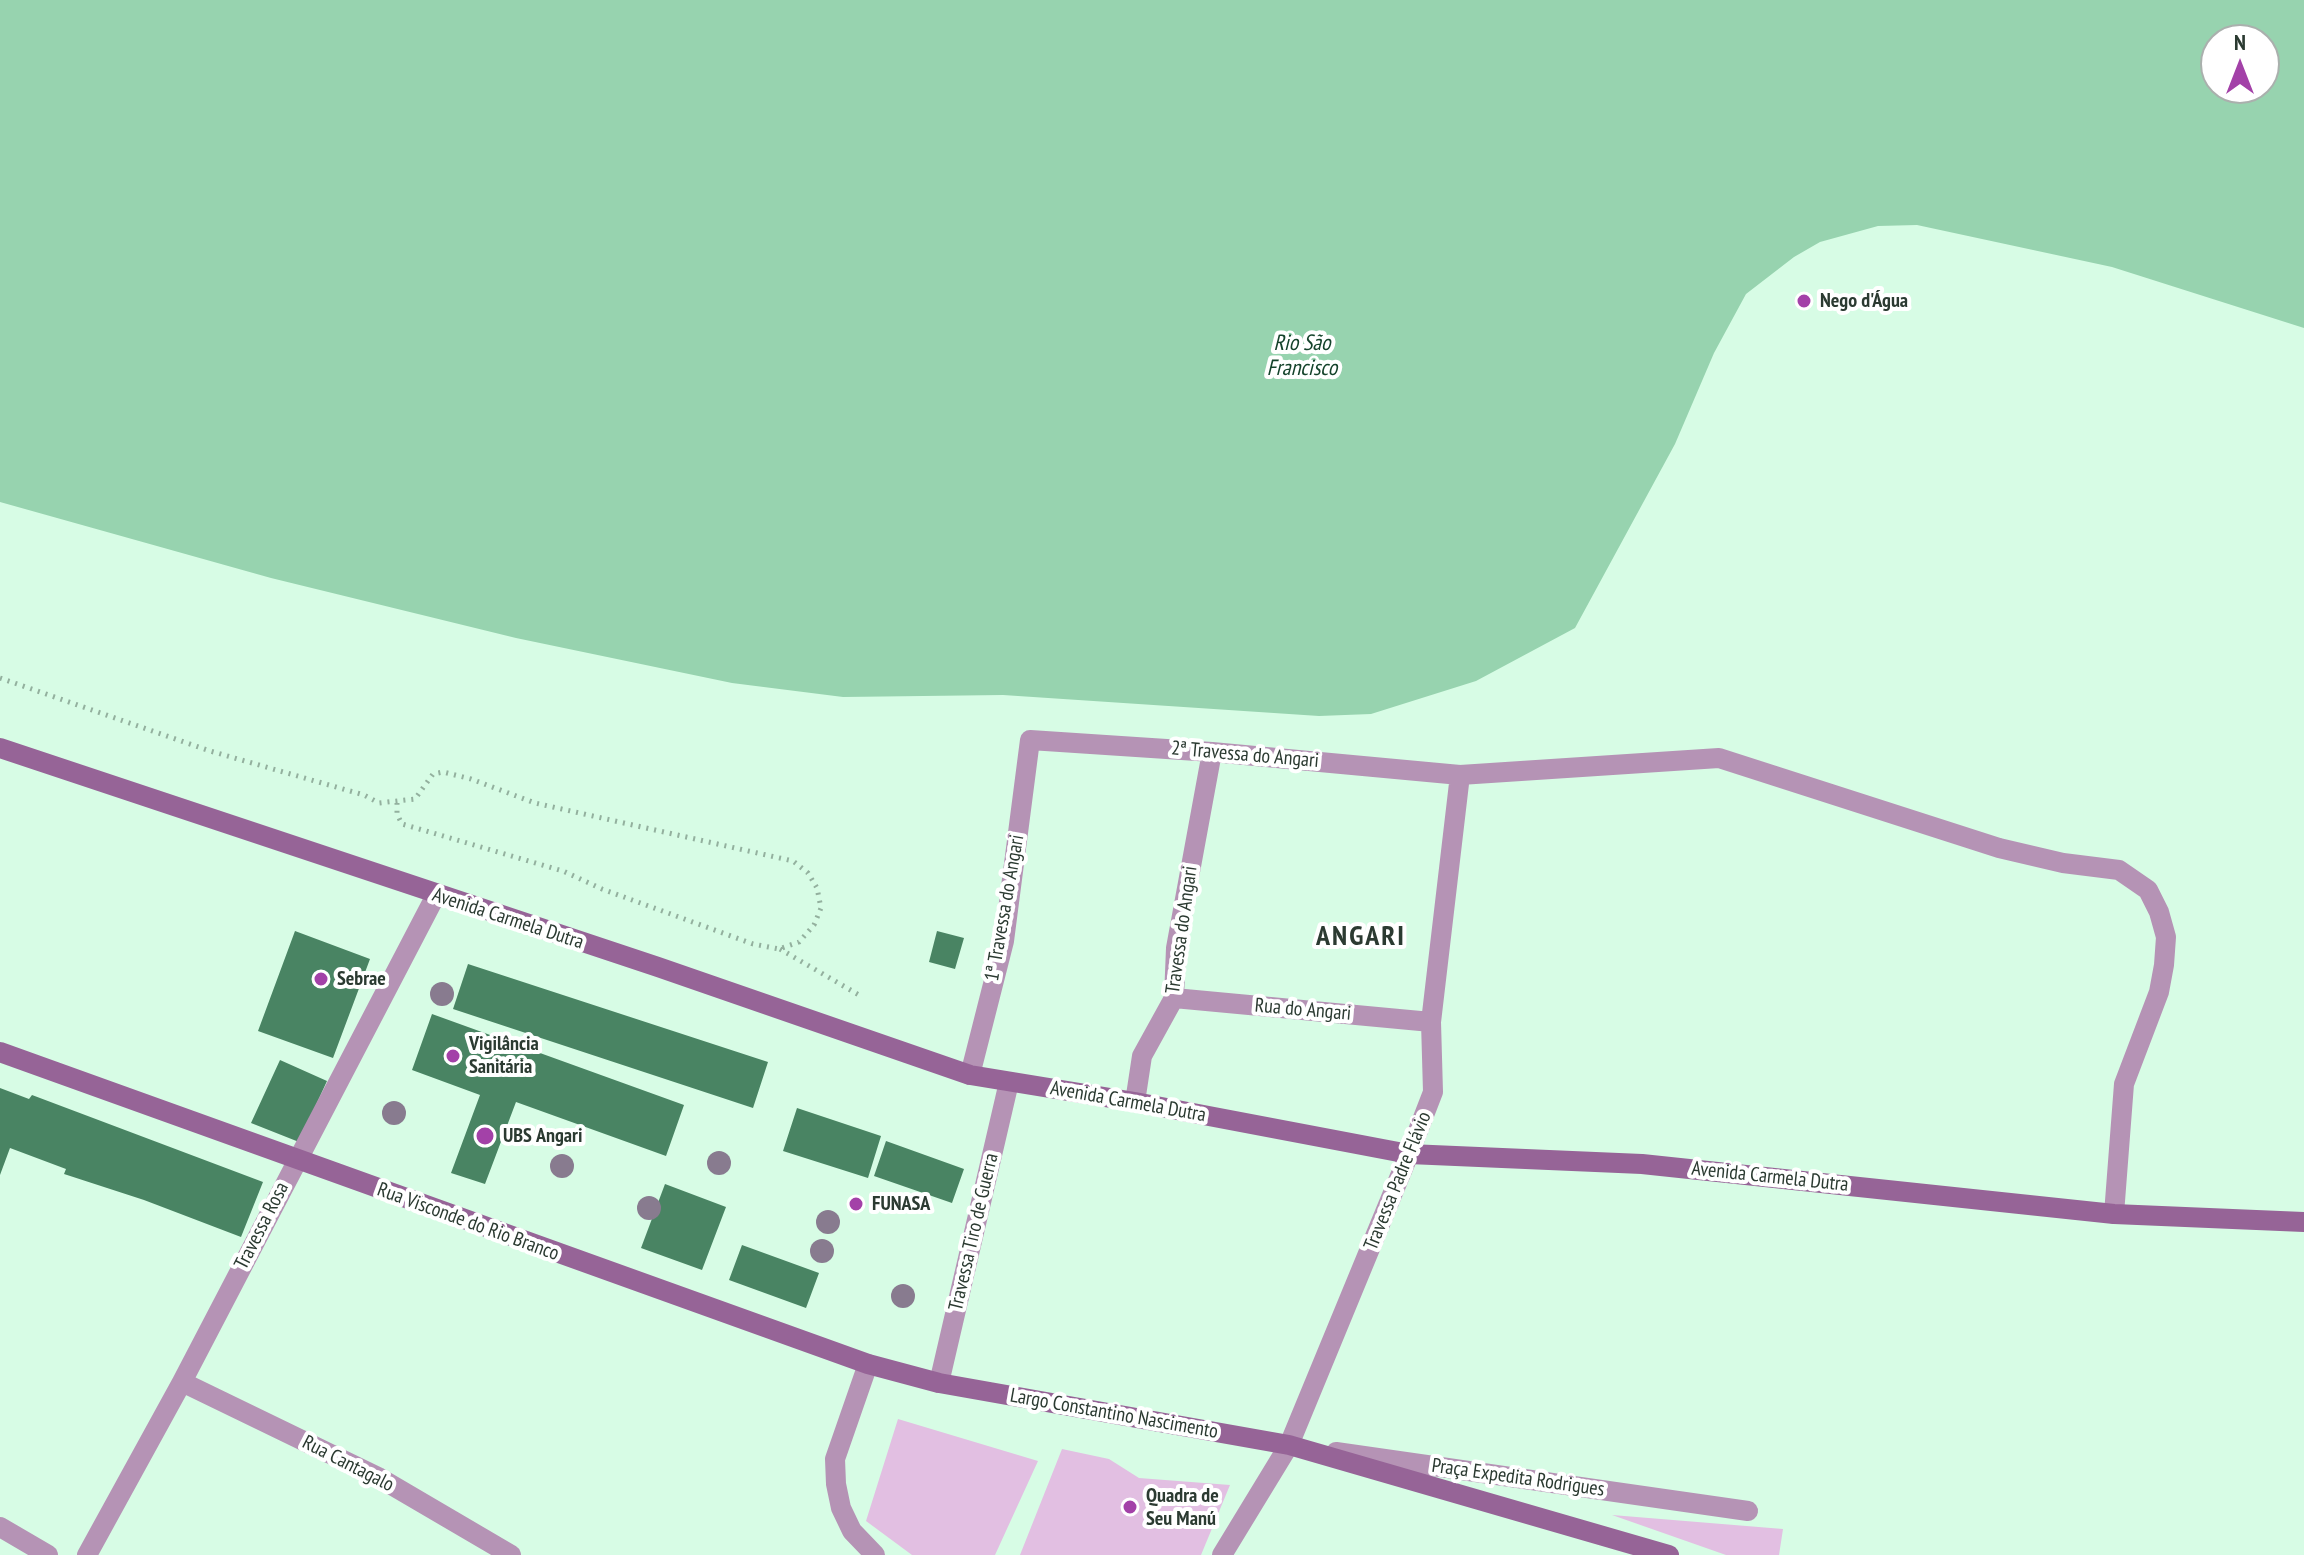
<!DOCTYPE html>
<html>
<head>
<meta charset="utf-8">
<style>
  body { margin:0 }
  #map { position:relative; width:2304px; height:1555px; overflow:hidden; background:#d7fce5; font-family:"PT Sans Narrow",sans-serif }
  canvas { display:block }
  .north { position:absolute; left:2200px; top:24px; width:80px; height:80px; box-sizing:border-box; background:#fff; border:2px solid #aab0ad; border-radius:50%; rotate:0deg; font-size:22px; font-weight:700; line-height:32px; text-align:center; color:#2b3a31 }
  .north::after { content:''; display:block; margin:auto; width:28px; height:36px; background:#a341a8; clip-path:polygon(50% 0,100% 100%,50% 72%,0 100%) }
</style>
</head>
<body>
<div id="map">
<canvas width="2304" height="1555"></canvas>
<div class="north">N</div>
</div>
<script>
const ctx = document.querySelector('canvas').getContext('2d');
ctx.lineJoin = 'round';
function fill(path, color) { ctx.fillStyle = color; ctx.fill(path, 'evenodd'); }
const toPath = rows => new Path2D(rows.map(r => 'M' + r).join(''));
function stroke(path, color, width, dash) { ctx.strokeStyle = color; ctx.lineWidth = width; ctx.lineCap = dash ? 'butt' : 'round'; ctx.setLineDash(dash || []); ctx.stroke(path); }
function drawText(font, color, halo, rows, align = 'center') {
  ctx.font = font + ' "PT Sans Narrow",sans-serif'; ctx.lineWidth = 8; ctx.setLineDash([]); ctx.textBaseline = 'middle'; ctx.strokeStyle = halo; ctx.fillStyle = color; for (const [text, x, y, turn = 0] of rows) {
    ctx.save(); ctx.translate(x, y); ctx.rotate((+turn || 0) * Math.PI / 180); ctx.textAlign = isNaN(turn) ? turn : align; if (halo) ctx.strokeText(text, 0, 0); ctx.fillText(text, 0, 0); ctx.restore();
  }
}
fill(toPath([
  [898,1419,1038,1461,995,1555,912,1555,866,1521],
  [1062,1449,1109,1459,1139,1478,1230,1485,1201,1555,1020,1555],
  [1612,1515,1783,1529,1779,1555,1726,1555]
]), '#e2bfe2');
fill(toPath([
  [0,0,2304,0,2304,328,2112,267,1917,225,1878,226,1820,242,1794,257,1746,294,1714,353,1675,444,1575,628,1476,681,1371,714,1319,716,1003,695,843,697,732,683,516,638,271,578,0,502],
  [2216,40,2264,40,2264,88,2216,88]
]), '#97d3af');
fill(toPath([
  [295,931,370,959,333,1058,258,1031],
  [937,931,964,938,955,969,929,962],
  [468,964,768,1062,753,1108,453,1009],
  [432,1014,684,1105,666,1156,516,1102,485,1184,451,1173,480,1095,412,1070],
  [280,1060,327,1081,299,1142,251,1123],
  [0,1088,29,1099,32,1095,263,1182,241,1237,144,1200,64,1174,66,1169,10,1148,0,1175],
  [797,1108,881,1136,868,1178,783,1151],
  [886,1141,964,1169,952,1203,874,1176],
  [665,1184,726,1207,702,1270,641,1248],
  [742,1245,819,1273,806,1308,729,1280]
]), '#498463');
stroke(toPath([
  [0,678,210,751,364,795,379,803,415,799,433,774,443,772,471,779,535,803,793,861,808,873,817,888,821,908,814,925,799,942,779,949,753,944,602,889,563,871,402,824,397,814,397,803],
  [780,949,859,995]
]), '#93b09e', 5, [2, 6]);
stroke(toPath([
  [1174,998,1431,1022],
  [970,1075,1004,941,1030,740,1212,752,1460,775,1719,758,1999,848,2063,863,2119,870,2148,890,2159,912,2166,937,2164,965,2159,992,2124,1084,2114,1214],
  [1135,1102,1142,1056,1174,998,1176,948,1212,752],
  [1409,1154,1433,1092,1431,1022,1460,775],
  [1336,1452,1748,1511]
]), '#b593b5', 20);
stroke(toPath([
  [868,1364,835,1459,836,1484,841,1508,852,1531,875,1555],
  [182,1382,378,1477,511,1555],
  [939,1383,1009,1082],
  [0,1527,48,1555],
  [87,1555,182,1382,436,895],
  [1222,1555,1289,1445,1409,1154]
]), '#b593b5', 20);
stroke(toPath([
  [0,748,658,967,970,1075,1135,1102,1409,1154,1642,1164,2114,1214,2304,1222],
  [0,1052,868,1364,939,1383,1289,1445,1669,1555]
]), '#966497', 20);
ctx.fillStyle = '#887b8f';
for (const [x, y] of [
  [442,994],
  [394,1113],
  [719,1163],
  [562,1166],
  [649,1208],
  [828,1222],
  [822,1251],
  [903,1296]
]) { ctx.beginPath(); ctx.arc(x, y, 12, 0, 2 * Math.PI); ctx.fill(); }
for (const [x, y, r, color] of [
  [1804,301,8,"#a341a8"],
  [321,979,8,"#a341a8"],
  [453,1056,8,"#a341a8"],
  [485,1136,10,"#a341a8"],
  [856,1204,8,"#a341a8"],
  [1130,1507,8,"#a341a8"]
]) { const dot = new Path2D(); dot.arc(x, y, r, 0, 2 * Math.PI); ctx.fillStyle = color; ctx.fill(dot); stroke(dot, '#fff', 3); }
drawText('bold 20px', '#2b3a31', '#fff', [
  ["Nego d'Água",1820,301],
  ["Sebrae",337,979],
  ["Vigilância",469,1044],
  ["Sanitária",469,1067],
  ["UBS Angari",503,1136],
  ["FUNASA",872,1204],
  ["Quadra de",1146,1496],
  ["Seu Manú",1146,1519]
], 'left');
drawText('20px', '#2b3a31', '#fff', [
  ["2ª Travessa do Angari",1245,755,5],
  ["1ª Travessa do Angari",1005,908,-80],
  ["Avenida Carmela Dutra",508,919,18],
  ["Travessa do Angari",1182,930,-82],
  ["Rua do Angari",1303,1010,5],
  ["Avenida Carmela Dutra",1128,1102,10],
  ["Avenida Carmela Dutra",1770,1177,6],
  ["Travessa Padre Flávio",1398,1181,-68],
  ["Rua Visconde do Rio Branco",468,1222,20],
  ["Travessa Rosa",262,1226,-63],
  ["Travessa Tiro de Guerra",974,1232,-77],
  ["Largo Constantino Nascimento",1114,1414,10],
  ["Rua Cantagalo",348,1464,27],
  ["Praça Expedita Rodrigues",1518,1478,8]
]);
drawText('italic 22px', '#14432b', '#fff', [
  ["Rio São",1302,344],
  ["Francisco",1302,369]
]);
ctx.letterSpacing = '2px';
drawText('bold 28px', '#2b3a31', '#fff', [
  ["ANGARI",1361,937]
]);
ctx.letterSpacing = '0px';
</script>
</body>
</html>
